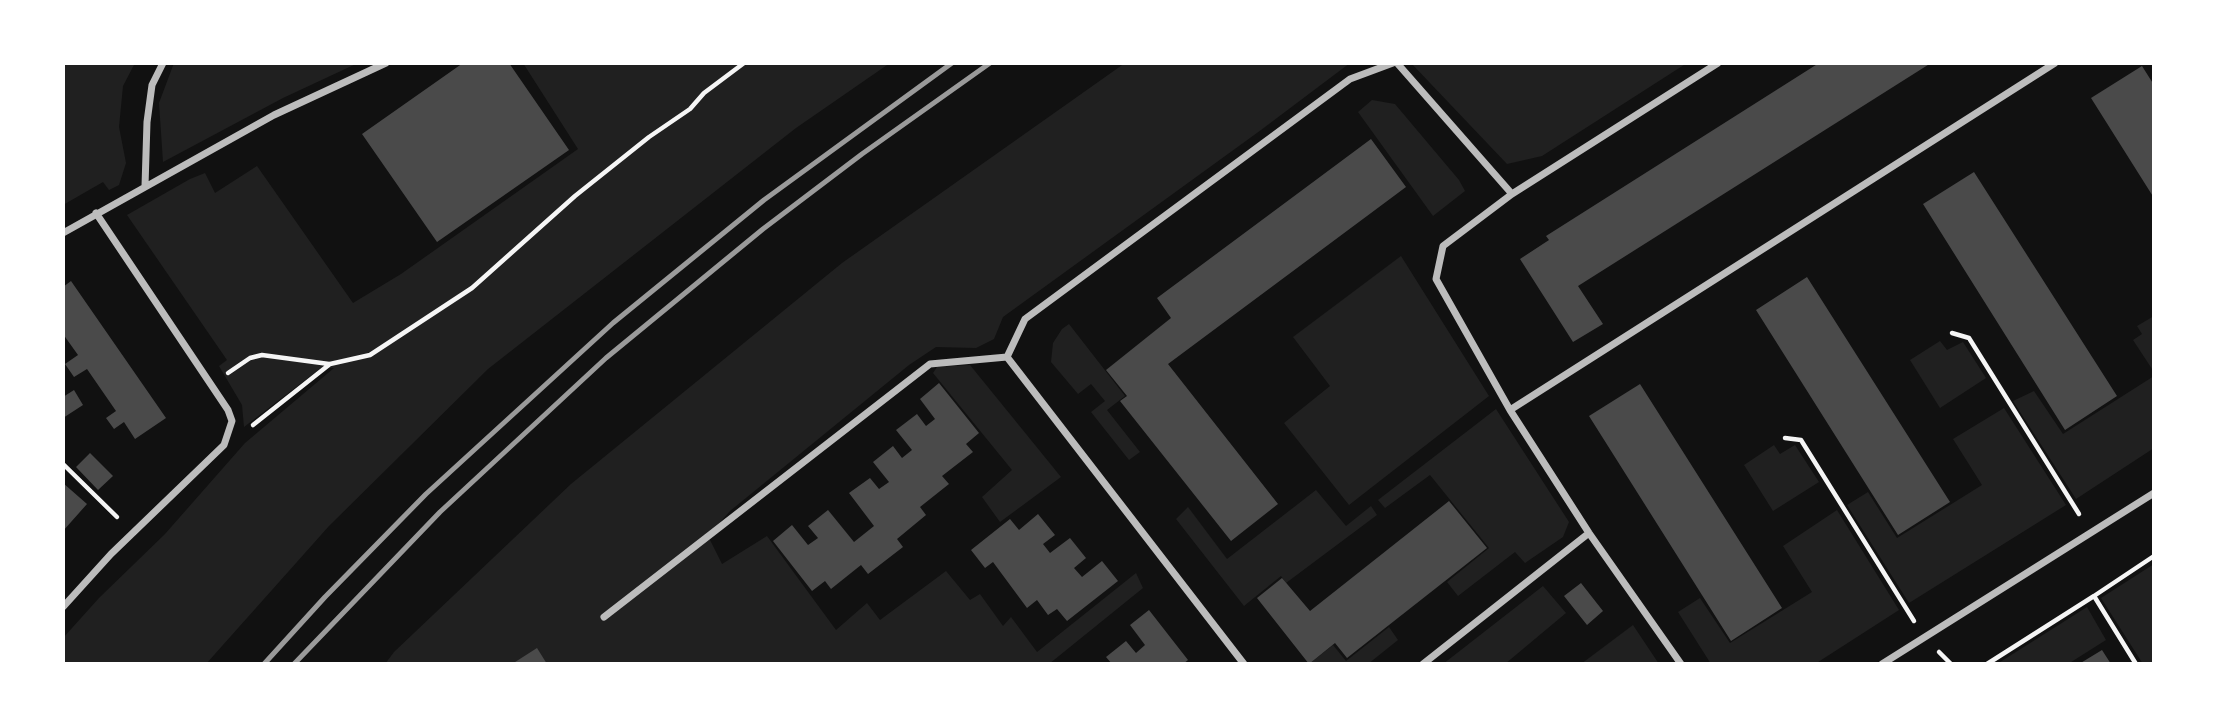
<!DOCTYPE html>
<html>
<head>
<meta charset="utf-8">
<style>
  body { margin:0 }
  #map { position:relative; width:2217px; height:727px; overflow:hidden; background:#111; font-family:"Space Grotesk",sans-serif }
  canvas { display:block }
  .frame { position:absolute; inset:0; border:65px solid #fff; pointer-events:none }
</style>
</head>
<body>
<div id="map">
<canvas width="2217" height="727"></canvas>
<div class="frame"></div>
</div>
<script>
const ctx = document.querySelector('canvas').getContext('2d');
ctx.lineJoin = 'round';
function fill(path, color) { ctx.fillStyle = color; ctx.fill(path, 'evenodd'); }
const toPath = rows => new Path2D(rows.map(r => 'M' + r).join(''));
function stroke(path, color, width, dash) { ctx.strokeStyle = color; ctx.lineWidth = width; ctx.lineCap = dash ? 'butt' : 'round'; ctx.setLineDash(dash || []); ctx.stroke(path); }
fill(toPath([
  [63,63,135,63,123,86,119,127,126,163,119,185,109,190,103,182,63,205],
  [174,63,358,63,283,98,163,162,159,103],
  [523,63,890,63,796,128,488,369,329,526,206,664,63,664,63,638,99,598,165,534,245,443,334,368,321,368,244,427,242,405,219,366,227,360,127,215,190,179,205,173,215,193,257,166,353,303,401,274,578,149],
  [1125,63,1350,63,1261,130,1003,317,994,339,976,348,936,347,909,365,730,511,708,536,722,564,767,536,836,630,867,603,880,620,946,571,970,600,980,594,1003,626,1011,617,1037,652,1136,573,1143,588,1049,664,385,664,394,652,571,484,842,263],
  [1411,63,1687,63,1542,156,1507,164],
  [1372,100,1395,104,1459,180,1465,191,1433,216,1358,112],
  [1401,256,1489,396,1349,505,1284,423,1330,386,1293,337],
  [2154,316,2154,372,2133,340,2142,334,2137,326],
  [1069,324,1125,396,1107,410,1140,452,1129,460,1091,412,1105,401,1091,384,1078,394,1051,362,1053,343,1062,329],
  [1940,341,1947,350,1963,342,1986,378,1940,408,1910,360],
  [970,365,1061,477,1000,522,982,497,1012,470,933,373,937,367],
  [2154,376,2154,448,2076,499,2013,401,2034,391,2063,434],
  [2004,408,2066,505,1909,603,1847,505,1868,492,1897,538,1982,485,1953,439],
  [1496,409,1569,522,1563,537,1525,563,1515,552,1458,596,1447,582,1489,548,1430,475,1385,508,1378,500],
  [1774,445,1780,454,1795,445,1819,482,1773,511,1744,465],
  [1316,490,1346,526,1371,506,1377,515,1286,583,1281,576,1244,606,1176,519,1188,507,1227,559],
  [1837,510,1899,610,1815,664,1711,664,1678,612,1700,598,1730,643,1812,592,1783,546],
  [2154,564,2154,664,2143,664,2101,598],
  [1543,586,1566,613,1505,664,1443,664],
  [2087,607,2106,640,2068,664,1997,664],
  [1633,625,1659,664,1581,664],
  [1389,627,1398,640,1368,664,1309,664,1333,645,1346,661]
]), '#202020');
fill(toPath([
  [463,63,509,63,569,150,437,242,362,134],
  [1819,63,1931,63,1578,286,1603,324,1573,342,1520,259,1549,240,1546,236],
  [2142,66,2154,85,2154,198,2091,98],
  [1371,139,1406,187,1168,364,1278,504,1231,541,1120,401,1127,396,1106,370,1171,318,1157,298],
  [1974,172,2117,396,2065,430,1923,204],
  [1807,277,1950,502,1898,535,1756,310],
  [71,281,166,418,135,439,124,422,114,429,106,418,116,411,87,369,74,377,65,364,78,355,63,334,63,287],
  [939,383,979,433,966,444,973,452,942,476,949,484,920,507,926,515,897,539,903,547,868,574,861,565,831,589,825,581,812,591,773,541,792,525,808,545,818,538,808,526,828,510,854,542,874,526,849,493,870,478,879,489,889,482,873,462,893,446,902,458,912,450,896,430,917,414,926,426,935,419,920,399],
  [1640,384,1782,608,1731,641,1589,416],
  [74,390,83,405,63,418,63,397],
  [90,453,113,476,98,490,76,467],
  [63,483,87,504,63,531],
  [1449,501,1487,548,1347,658,1335,643,1309,664,1257,598,1282,578,1310,611],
  [1038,514,1055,535,1043,544,1050,553,1070,538,1086,558,1074,568,1082,577,1102,561,1118,581,1067,621,1057,609,1048,615,1037,600,1027,608,993,562,985,568,971,550,1010,519,1019,530],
  [1581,583,1603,611,1587,625,1564,596],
  [1149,610,1188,660,1183,664,1112,664,1106,657,1126,641,1136,653,1145,645,1130,625],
  [537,648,547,664,512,664],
  [2102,650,2111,664,2079,664]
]), '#4a4a4a');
stroke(toPath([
  [1952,333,1969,338,2079,514],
  [228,373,250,358,262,355,329,364],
  [253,425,330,364,370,355,472,288,575,196,649,137,690,109,704,93,744,63],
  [1785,438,1801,440,1914,621],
  [63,464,117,517],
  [1939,652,1951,664],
  [1987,664,2094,596],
  [2136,664,2094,596,2154,556]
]), '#f5f5f5', 4.5);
stroke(toPath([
  [1397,63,1512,194],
  [145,186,147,122,152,85,163,63],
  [63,233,274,115,386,63],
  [1007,357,1025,319,1350,79,1393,63],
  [1007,357,1244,664],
  [1510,410,2055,63],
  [63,607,111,554,224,445,232,421,228,410,96,213],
  [604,617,930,364,1007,357],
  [1423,664,1589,533],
  [1681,664,1589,533,1510,410,1436,279,1443,246,1512,194,1718,63],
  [1882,664,2154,493]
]), '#bcbcbc', 7);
stroke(toPath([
  [264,664,325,597,426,494,613,323,764,200,952,63],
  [294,664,440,512,606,358,763,229,862,154,990,63]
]), '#9a9a9a', 5);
</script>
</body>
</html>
